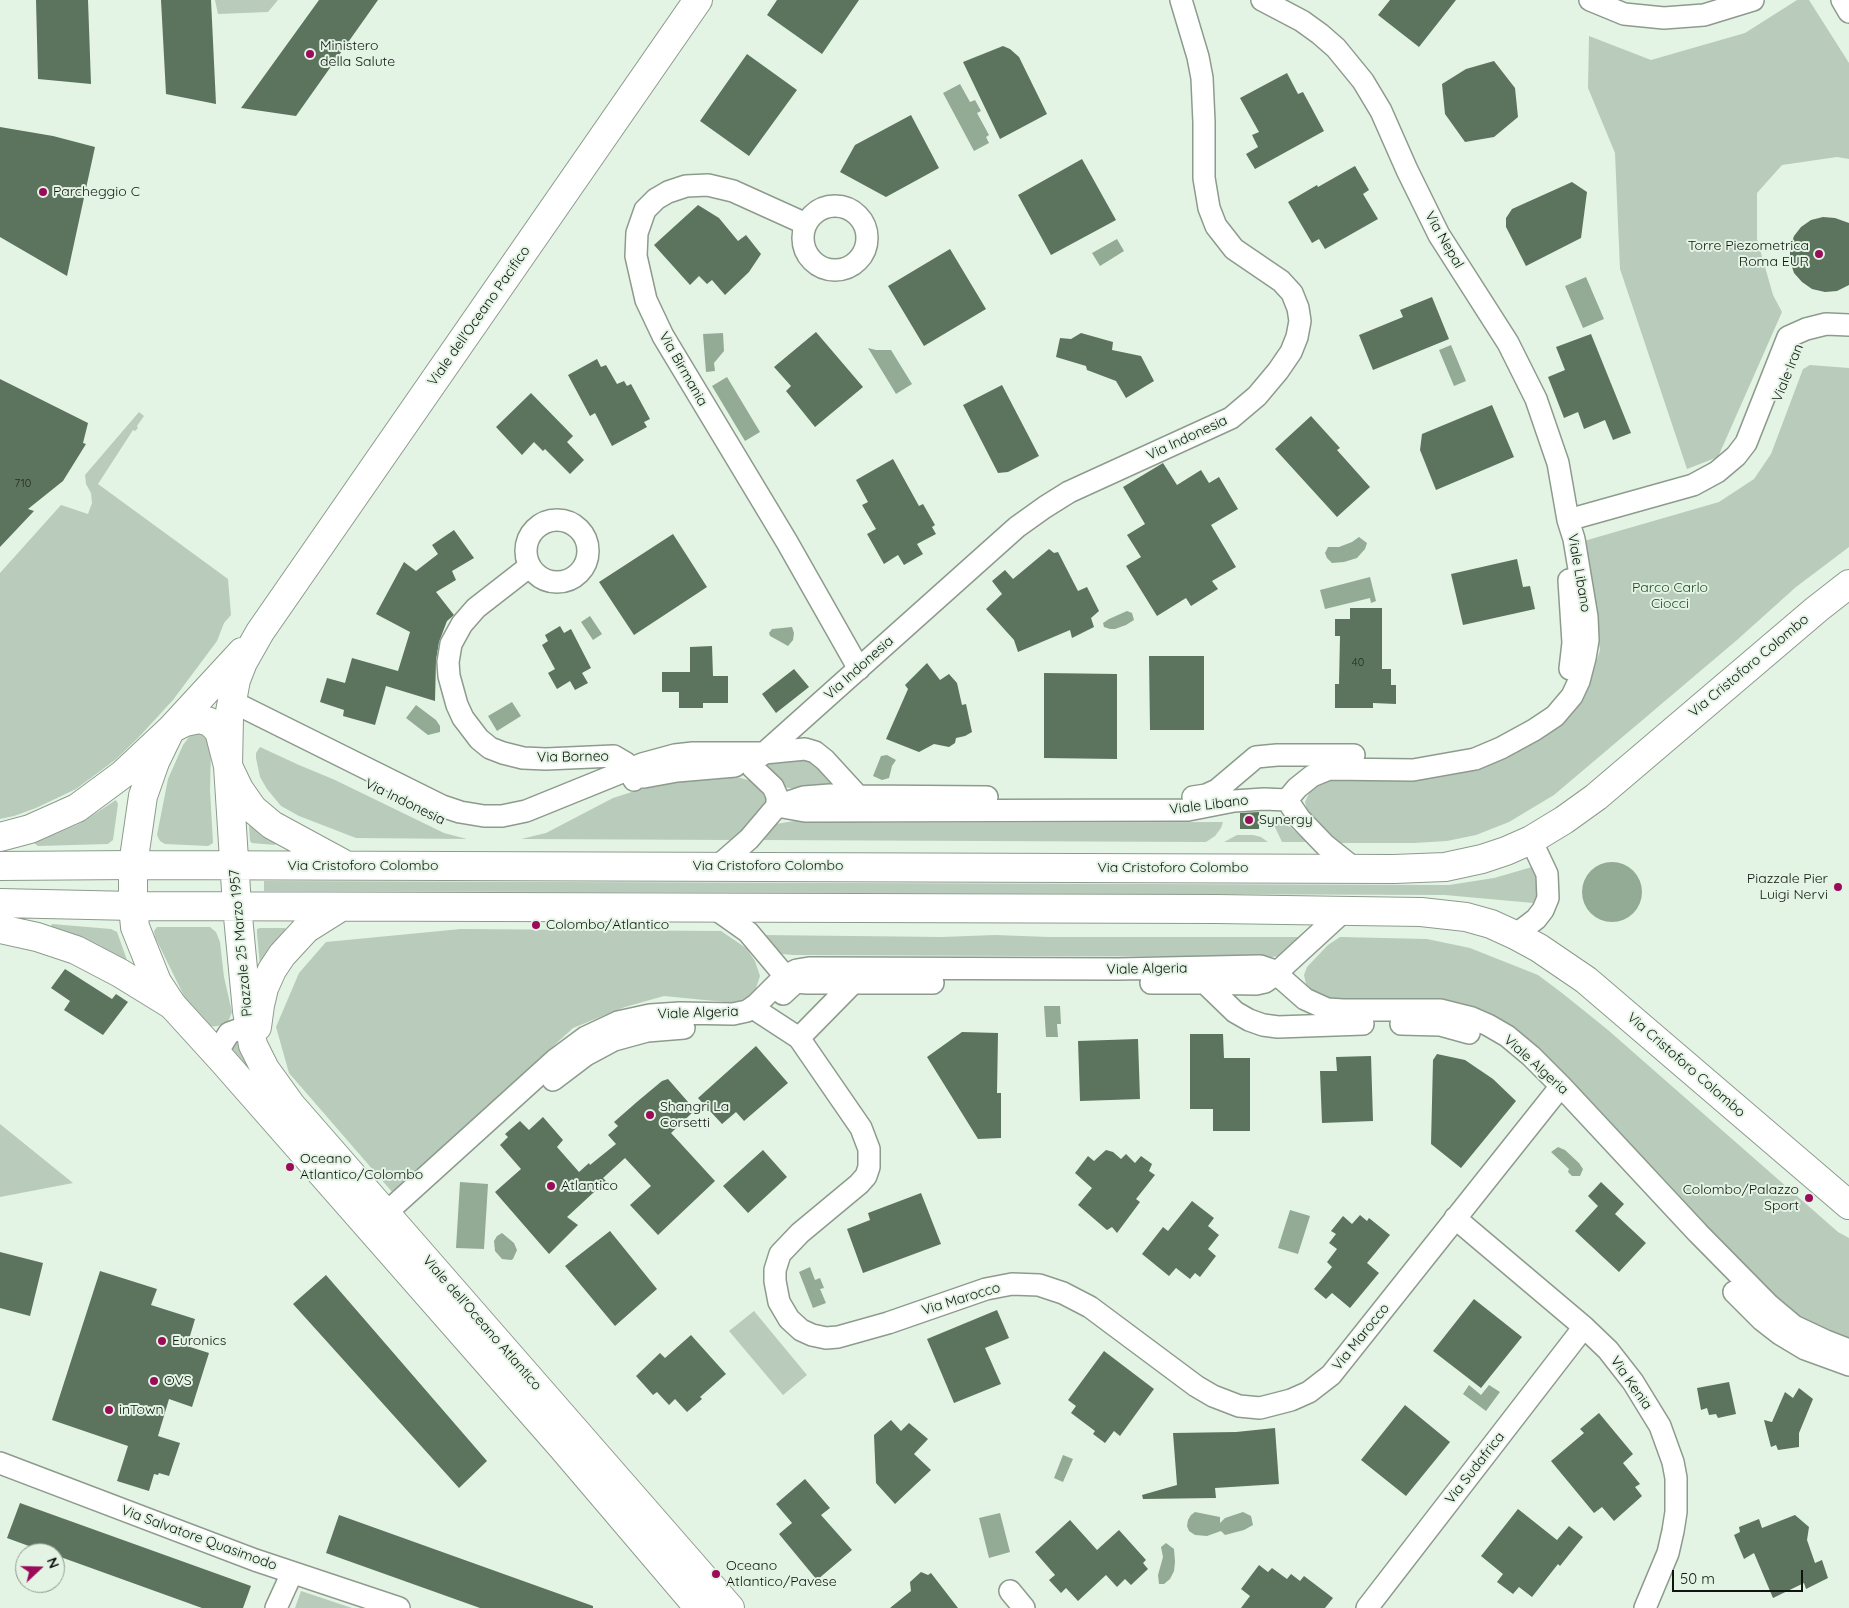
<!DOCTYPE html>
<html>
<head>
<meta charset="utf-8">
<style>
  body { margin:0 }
  #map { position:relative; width:1849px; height:1608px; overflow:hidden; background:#e3f4e4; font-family:Quicksand,sans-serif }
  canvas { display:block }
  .north { position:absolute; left:15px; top:1543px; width:50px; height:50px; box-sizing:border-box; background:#e3f4e4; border:1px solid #8e9a8f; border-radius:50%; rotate:69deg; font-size:14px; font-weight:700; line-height:20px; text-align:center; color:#0f140f }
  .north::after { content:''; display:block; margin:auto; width:18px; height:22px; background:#9c0b59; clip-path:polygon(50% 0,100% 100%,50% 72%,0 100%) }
  .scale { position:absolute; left:1672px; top:1570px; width:131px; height:22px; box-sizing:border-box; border:2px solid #0f140f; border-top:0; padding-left:6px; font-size:15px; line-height:18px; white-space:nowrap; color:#0f140f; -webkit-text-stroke:4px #e3f4e4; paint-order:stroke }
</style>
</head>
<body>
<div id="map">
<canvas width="1849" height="1608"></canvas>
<div class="north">N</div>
<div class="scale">50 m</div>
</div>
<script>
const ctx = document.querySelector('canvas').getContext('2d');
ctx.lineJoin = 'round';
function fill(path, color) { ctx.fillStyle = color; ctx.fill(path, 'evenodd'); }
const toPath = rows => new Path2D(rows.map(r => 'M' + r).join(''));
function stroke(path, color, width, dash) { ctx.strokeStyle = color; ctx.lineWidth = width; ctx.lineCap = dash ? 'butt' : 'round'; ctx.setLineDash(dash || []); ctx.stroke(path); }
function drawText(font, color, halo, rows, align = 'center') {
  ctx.font = font + ' Quicksand,sans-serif'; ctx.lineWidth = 4; ctx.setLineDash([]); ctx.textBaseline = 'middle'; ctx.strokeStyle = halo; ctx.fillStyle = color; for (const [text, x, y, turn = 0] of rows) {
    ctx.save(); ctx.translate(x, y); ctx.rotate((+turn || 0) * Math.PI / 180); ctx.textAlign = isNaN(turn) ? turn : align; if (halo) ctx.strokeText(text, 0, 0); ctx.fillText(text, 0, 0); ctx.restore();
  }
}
fill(toPath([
  [215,0,278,0,268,12,218,14],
  [1797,0,1809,0,1849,63,1849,159,1837,157,1782,165,1757,193,1757,239,1773,295,1782,312,1718,457,1687,469,1620,269,1615,153,1588,88,1589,36,1651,60,1745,33],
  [1810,365,1849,368,1849,547,1796,587,1737,640,1554,795,1509,822,1476,835,1447,841,1414,843,1338,843,1329,836,1308,814,1305,802,1310,791,1324,782,1334,780,1428,778,1479,768,1523,749,1559,726,1572,714,1580,704,1588,687,1600,650,1584,541,1719,502,1754,479,1771,454,1803,369],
  [139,412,144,416,137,426,138,428,135,431,133,430,98,484,228,579,231,615,224,623,217,641,173,700,138,738,115,760,76,789,36,808,14,816,0,819,0,573,61,505,88,514,92,503,91,493,86,484,85,475],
  [196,733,204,734,211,749,210,790,213,843,208,846,165,844,160,841,157,835,168,779,183,745,189,737],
  [260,747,299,765,335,780,444,833,467,839,356,838,299,816,281,806,267,789,260,777,256,758,256,753],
  [769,760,814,760,838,785,804,790,783,787,765,769,765,761],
  [727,777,741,778,755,782,765,797,766,804,734,840,521,839,546,833,613,798,641,789,700,778],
  [116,800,118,804,113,840,108,844,38,846,34,843,79,824],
  [794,821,888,823,1223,822,1221,828,1215,836,1206,842,760,840,776,824],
  [1273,823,1280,823,1290,827,1307,842,1282,842],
  [249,825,251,825,276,843,275,845,252,843,250,841],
  [1237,835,1253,835,1261,837,1268,842,1224,842],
  [1532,867,1538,878,1537,895,1533,903,1445,895,264,891,264,881,1449,885,1494,878],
  [52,924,111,929,117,932,127,960,118,958,50,929],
  [157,927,210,927,216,932,220,942,224,977,232,1012,228,1022,218,1026,207,1027,185,998,155,937,154,931],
  [260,928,285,928,286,930,260,966,257,934,257,929],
  [461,929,721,931,746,948,755,961,760,976,754,994,735,1003,664,996,625,1007,573,1028,393,1193,289,1073,276,1027,299,973,326,942],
  [761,935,942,937,995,935,1049,937,1306,937,1280,956,1272,957,793,955,782,954],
  [1340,937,1427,939,1470,948,1538,975,1562,993,1608,1030,1838,1232,1849,1238,1849,1338,1817,1326,1798,1315,1782,1302,1719,1240,1664,1179,1582,1094,1450,1002,1331,999,1321,996,1312,991,1306,984,1304,975,1307,967,1328,945],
  [240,1039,272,1098,228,1051,235,1041],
  [0,1124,73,1183,0,1197],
  [754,1311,807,1375,783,1395,729,1331],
  [301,1591,352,1608,295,1608]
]), '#b9cbba');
fill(toPath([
  [960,84,970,102,975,100,981,111,977,113,989,135,986,137,989,143,974,151,943,93],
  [1117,239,1124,251,1100,266,1092,253],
  [1586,277,1604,319,1583,328,1565,286],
  [723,333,724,351,714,363,715,371,706,372,703,334],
  [1451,345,1466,381,1454,386,1439,350],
  [868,348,876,350,891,350,912,384,896,394],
  [727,377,760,432,745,441,712,386],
  [1359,537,1367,543,1365,549,1357,558,1344,562,1332,563,1327,558,1325,553,1328,547,1339,547,1352,542],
  [1370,577,1376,601,1371,603,1370,598,1325,609,1320,590],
  [1127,611,1132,613,1134,620,1126,625,1115,629,1110,629,1104,627,1103,623,1109,619],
  [590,616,602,634,593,640,581,622],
  [792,627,794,633,793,640,788,646,770,636,769,633,772,629],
  [512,702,521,716,497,731,488,716],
  [416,705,436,720,440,726,440,732,428,735,406,718],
  [887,755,896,760,892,766,889,778,882,780,873,776,881,756],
  '1582 892a30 30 0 1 1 60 0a30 30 0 1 1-60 0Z',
  [1044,1006,1060,1006,1061,1024,1057,1024,1058,1037,1046,1037],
  [1558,1147,1565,1150,1579,1163,1583,1169,1580,1176,1572,1176,1568,1172,1569,1169,1551,1152],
  [460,1182,488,1184,484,1249,456,1248],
  [1290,1210,1310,1216,1298,1254,1278,1248],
  [502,1233,514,1243,517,1250,513,1259,511,1260,502,1259,495,1251,494,1241,497,1236],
  [810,1267,815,1280,820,1278,824,1288,820,1289,826,1303,813,1308,799,1272],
  [1469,1385,1481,1395,1489,1385,1500,1392,1486,1411,1463,1394],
  [1063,1455,1073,1459,1063,1482,1054,1478],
  [1195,1512,1220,1517,1220,1523,1225,1518,1243,1512,1251,1516,1253,1525,1244,1530,1225,1535,1221,1531,1207,1536,1195,1535,1189,1531,1187,1526,1188,1520,1191,1515],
  [1000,1513,1010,1552,989,1558,979,1518],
  [1166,1543,1174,1549,1175,1562,1174,1571,1170,1579,1164,1584,1159,1584,1158,1575,1163,1557,1161,1547]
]), '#93ab94');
fill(toPath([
  [36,0,88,0,91,84,38,79],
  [161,0,211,0,216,104,166,94],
  [319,0,378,0,296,116,241,108],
  [777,0,859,0,822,54,767,15],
  [1390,0,1456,0,1419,47,1378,15],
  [1003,46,1010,49,1019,57,1047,114,1000,139,963,62],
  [747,54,797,90,749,156,700,121],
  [1494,61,1515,88,1518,117,1494,137,1465,142,1445,114,1442,84,1466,69],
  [1287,73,1298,94,1303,92,1324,131,1255,169,1246,154,1258,147,1252,135,1259,132,1240,98],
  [911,115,939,168,886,197,840,172,855,145],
  [0,127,53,136,95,147,67,276,0,237],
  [1082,159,1116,220,1051,255,1018,195],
  [1355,166,1369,190,1363,194,1378,219,1325,249,1319,239,1312,243,1288,202,1317,185,1318,187],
  [1572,182,1587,192,1581,238,1526,266,1506,227,1506,218,1512,209],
  [698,205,719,218,738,241,746,235,761,254,749,272,725,295,712,280,707,284,699,276,690,285,654,245],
  [1823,217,1835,218,1849,223,1849,285,1837,291,1825,292,1812,289,1802,282,1794,273,1790,261,1790,248,1794,236,1801,227,1811,220],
  [950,249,986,309,924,346,888,286],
  [1432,297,1449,339,1373,370,1359,335,1403,317,1400,310],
  [816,332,863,387,815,427,786,391,791,386,774,367],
  [1081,333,1113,342,1112,350,1141,356,1154,381,1126,398,1116,381,1087,370,1086,366,1056,357,1060,338,1071,339],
  [1591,334,1631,433,1613,440,1605,420,1584,429,1578,412,1564,418,1548,377,1565,370,1556,347],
  [597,359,601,367,606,365,617,384,624,381,627,386,631,384,650,419,644,422,647,427,612,446,595,413,590,416,568,375],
  [0,379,88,423,83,443,86,444,63,481,28,509,34,511,0,547],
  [1002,385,1039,456,1008,472,998,473,963,405],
  [531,393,573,436,567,442,584,460,570,474,545,449,543,451,534,442,522,455,496,427],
  [1492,405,1514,457,1436,490,1420,450,1422,434],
  [1311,416,1340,448,1337,450,1370,487,1337,517,1275,449],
  [893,459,919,506,923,504,935,525,932,527,936,534,917,544,923,554,904,565,898,555,884,564,867,534,876,529,862,505,868,502,856,480],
  [1163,463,1177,485,1201,470,1209,483,1219,477,1238,509,1211,525,1236,567,1212,581,1218,589,1191,606,1186,598,1157,616,1126,566,1141,557,1127,535,1145,524,1123,487],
  [454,530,474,558,452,571,456,580,436,592,454,615,447,621,439,642,436,660,435,701,386,686,375,725,343,716,344,710,320,702,327,678,345,683,352,658,398,671,410,632,376,614,404,562,416,571,438,554,432,545],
  [673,534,707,587,634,635,599,582],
  [1049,549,1054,553,1058,552,1078,591,1087,587,1099,611,1091,618,1094,627,1072,638,1070,630,1018,652,1014,640,986,609,1002,594,992,581,1005,570,1013,579],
  [1517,559,1523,587,1530,586,1535,609,1463,625,1451,574],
  [1350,608,1382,608,1382,669,1391,669,1391,685,1396,685,1396,704,1373,703,1373,708,1335,708,1335,684,1339,684,1340,636,1335,636,1335,619,1350,619],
  [560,626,564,633,571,629,591,668,582,673,588,683,575,690,570,681,557,689,548,673,555,669,542,645,548,641,545,635],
  [712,646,713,676,728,676,728,703,703,703,703,708,679,708,679,692,662,692,662,672,690,672,690,647],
  [1149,656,1204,656,1204,730,1150,730],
  [927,663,940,680,949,674,957,683,962,705,966,704,972,732,965,736,956,738,955,743,949,747,934,744,919,752,886,739,908,689,905,685],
  [794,669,809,687,776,713,762,694],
  [1044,673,1117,674,1117,759,1044,758],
  [1259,812,1259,829,1240,829,1240,813],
  [65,969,112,999,116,994,128,1002,103,1035,64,1010,70,1001,51,988],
  [962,1032,998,1033,997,1093,1001,1093,1001,1138,978,1139,927,1057],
  [1190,1034,1223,1034,1224,1058,1250,1058,1250,1131,1213,1131,1213,1109,1190,1109],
  [1138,1039,1140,1099,1080,1101,1078,1041],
  [756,1046,788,1083,744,1121,736,1112,722,1124,698,1098],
  [1437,1054,1465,1060,1493,1079,1516,1101,1461,1168,1431,1144,1433,1060],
  [1371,1056,1373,1121,1322,1123,1320,1071,1337,1071,1336,1057],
  [668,1079,695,1110,671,1133,715,1181,658,1235,630,1205,651,1186,625,1158,603,1178,606,1181,567,1217,578,1225,549,1254,495,1192,521,1169,500,1145,508,1137,505,1134,520,1121,529,1130,543,1117,563,1140,557,1147,579,1172,589,1163,590,1165,616,1144,608,1135,618,1126,614,1122,638,1101,662,1081],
  [763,1150,787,1177,748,1213,723,1186],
  [1106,1150,1113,1152,1121,1159,1126,1154,1135,1163,1141,1156,1152,1164,1149,1171,1155,1175,1136,1199,1140,1202,1117,1233,1112,1227,1107,1230,1078,1205,1092,1188,1075,1173,1088,1156,1094,1161],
  [1601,1182,1624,1204,1615,1214,1646,1243,1619,1272,1575,1231,1598,1206,1588,1196],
  [921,1193,941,1244,863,1273,847,1229,870,1220,868,1213],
  [1192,1201,1214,1218,1208,1226,1219,1235,1208,1249,1216,1256,1200,1277,1195,1273,1190,1279,1176,1268,1169,1276,1142,1254,1163,1227,1168,1231],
  [1360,1215,1367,1221,1369,1218,1390,1235,1367,1263,1379,1273,1350,1308,1332,1293,1326,1299,1314,1289,1332,1267,1327,1262,1337,1249,1329,1243,1336,1234,1331,1231,1343,1216,1352,1224],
  [610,1231,657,1289,615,1326,565,1266],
  [0,1252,43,1263,30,1316,0,1308],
  [100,1271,157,1289,151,1305,195,1319,187,1346,209,1353,192,1407,169,1399,158,1436,180,1443,169,1476,159,1473,158,1475,154,1474,149,1491,117,1481,128,1446,52,1420],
  [326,1275,487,1461,459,1488,293,1304],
  [1474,1299,1522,1337,1481,1388,1433,1351],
  [997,1310,1009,1338,985,1348,1001,1384,954,1403,927,1339],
  [691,1335,726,1374,700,1397,702,1399,687,1412,675,1399,669,1405,657,1392,653,1395,636,1376,660,1353,665,1358],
  [1104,1351,1154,1389,1120,1436,1114,1431,1105,1443,1093,1434,1095,1431,1071,1413,1076,1406,1068,1400],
  [1729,1382,1736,1414,1718,1418,1716,1414,1709,1415,1707,1408,1701,1410,1697,1388],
  [1799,1388,1813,1399,1799,1433,1799,1447,1778,1450,1776,1445,1771,1447,1764,1420,1772,1422,1785,1392,1793,1398],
  [1405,1405,1450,1442,1406,1496,1361,1460],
  [1599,1413,1633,1454,1623,1463,1640,1484,1635,1487,1642,1496,1614,1521,1602,1507,1594,1513,1551,1461,1584,1433,1580,1429],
  [891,1420,901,1431,909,1423,928,1439,914,1454,931,1470,895,1504,876,1483,874,1435],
  [1275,1428,1279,1484,1215,1488,1216,1498,1143,1499,1142,1495,1177,1485,1173,1433,1236,1432],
  [805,1479,830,1508,821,1515,852,1550,817,1580,779,1534,792,1523,776,1504],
  [20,1503,251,1586,243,1608,202,1608,55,1555,55,1553,48,1553,7,1538],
  [1518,1509,1557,1540,1569,1526,1583,1537,1560,1566,1558,1564,1532,1597,1519,1587,1513,1594,1497,1582,1503,1574,1481,1556],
  [339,1515,593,1606,593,1608,480,1608,326,1553],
  [1795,1515,1809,1527,1807,1540,1815,1563,1822,1560,1828,1578,1806,1589,1804,1583,1773,1598,1754,1553,1744,1559,1734,1535,1740,1532,1739,1527,1759,1519,1762,1528],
  [1070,1520,1097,1550,1119,1530,1146,1560,1143,1563,1148,1569,1131,1585,1125,1579,1117,1587,1106,1575,1078,1601,1066,1588,1061,1593,1049,1580,1055,1575,1035,1552],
  [1259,1565,1268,1572,1272,1568,1287,1579,1291,1574,1300,1581,1304,1576,1333,1598,1325,1608,1241,1608,1250,1596,1241,1589],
  [921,1572,928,1575,931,1573,958,1608,890,1608,911,1591,910,1582]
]), '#5c735d');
const minor = toPath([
  [1590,0,1624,14,1664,18,1704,15,1753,0],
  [1842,0,1849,12],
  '803 238a32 32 0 1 1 64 0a32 32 0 1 1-64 0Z',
  [806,224,733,191,708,185,686,186,668,192,656,199,645,210,637,233,636,256,646,300,663,336,787,542,859,669],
  [1568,520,1693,485,1717,472,1736,456,1746,443,1788,337,1806,329,1826,324,1849,325],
  '526 551a31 31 0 1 1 62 0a31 31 0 1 1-62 0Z',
  [530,566,476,608,462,624,451,644,448,662,449,676,457,705,463,718,479,739,490,748,503,753,523,758,546,759,614,756,626,763,634,780],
  [1569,580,1573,643,1570,669],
  [231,701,442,806,460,812,484,816,502,816,526,811,642,764,675,755,693,753,764,753,805,749,815,752,825,760,858,796,987,797],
  [762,755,1017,527,1045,507,1069,492,1231,418,1257,396,1278,371,1291,352,1297,337,1300,321,1298,308,1292,293,1281,281,1234,249,1216,226,1209,208,1204,178,1204,122,1202,78,1198,57,1181,0],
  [752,767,773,787,777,796,777,806,805,811,1188,810,1234,801,1264,799,1287,800,1297,788,1312,776,1329,769,1413,770,1475,759,1501,748,1534,730,1555,716,1572,696,1579,681,1585,658,1588,640,1587,617,1574,539,1568,520,1558,463,1536,399,1508,343,1439,235,1407,170,1381,111,1363,81,1336,48,1320,34,1302,21,1262,0],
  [644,777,677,771,735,766],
  [1193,797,1206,795,1217,790,1256,757,1277,755,1354,755],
  [1287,800,1300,819,1325,845,1355,869],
  [718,866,749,839,777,806,804,797,830,795,858,796,858,804],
  [714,908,748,932,785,976,796,982],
  [1515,935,1536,919,1543,910,1548,898,1547,874,1531,840],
  [853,976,853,983,799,1038,861,1128,869,1149,869,1167,866,1176,859,1184,800,1233,780,1254,775,1270,775,1281,779,1302,789,1319,801,1330,812,1335,826,1338,838,1337,888,1323,986,1289,1012,1284,1039,1285,1063,1293,1090,1307,1196,1386,1213,1396,1239,1406,1260,1408,1291,1400,1309,1392,1331,1375,1561,1086],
  [1151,983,1205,983,1235,1012,1249,1020,1263,1025,1278,1027,1363,1024],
  [1205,983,1256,984,1265,982,1272,977,1345,910],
  [783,994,796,982,807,983,933,983],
  [753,1008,799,1038],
  [1401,1024,1440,1025,1469,1033],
  [223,1061,220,1053,221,1046,229,1033,240,1029,250,1029],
  [553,1080,586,1055,614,1040,647,1031,684,1028],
  [386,1213,555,1060,586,1037,618,1022,650,1015,680,1013,733,1014,747,1011,757,1004,785,976,797,970,809,968,1118,969,1260,966,1272,970,1305,999,1327,1009,1343,1010,1440,1010,1472,1018,1488,1025,1507,1036,1531,1056,1561,1086,1698,1233,1769,1305,1794,1326,1826,1341,1849,1350],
  [1455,1218,1584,1327,1608,1350,1633,1382,1660,1426,1673,1462,1676,1478,1676,1512,1673,1531,1668,1553,1645,1608],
  [1734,1292,1762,1320,1780,1334,1805,1349,1849,1365],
  [0,1463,255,1560,399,1608],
  [1010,1591,1024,1608],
  [276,1608,292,1573],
  [1367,1608,1584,1327]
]);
const major = toPath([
  [698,0,260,632,243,662,236,680,229,717,228,766,237,906,247,1011,253,1045,265,1069,291,1105,730,1608],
  [242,652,171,729,155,762,143,796,133,865,133,906,135,927,157,982,172,1005,223,1061,562,1447,699,1608],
  [0,837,30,829,77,808,123,774,171,729,185,722,199,719,210,722,219,731,228,766,239,789,253,809,272,825,342,863],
  [133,865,1394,869,1445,867,1482,859,1506,851,1531,840,1564,820,1596,797,1817,609,1849,584],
  [133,906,1216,909,1421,912,1466,917,1491,924,1515,935,1539,948,1586,980,1849,1205],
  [257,1027,260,1005,264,988,272,970,282,955,306,929,341,907]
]);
const highway = toPath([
  [0,866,133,865],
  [0,903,133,906],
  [0,929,37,937,76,950,120,973,172,1005]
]);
stroke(minor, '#8d9b8d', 24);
stroke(major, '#8d9b8d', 30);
stroke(highway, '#8d9b8d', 30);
stroke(minor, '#fff', 21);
stroke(major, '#fff', 28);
stroke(highway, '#fff', 28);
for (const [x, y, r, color] of [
  [310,54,5,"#9c0b59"],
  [43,192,5,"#9c0b59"],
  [1819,254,5,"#9c0b59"],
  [1249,820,5,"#9c0b59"],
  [1838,887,5,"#9c0b59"],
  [536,925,5,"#9c0b59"],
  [650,1115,5,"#9c0b59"],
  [290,1167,5,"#9c0b59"],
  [551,1186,5,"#9c0b59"],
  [1809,1198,5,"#9c0b59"],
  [162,1341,5,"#9c0b59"],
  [154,1381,5,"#9c0b59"],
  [109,1410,5,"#9c0b59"],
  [716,1574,5,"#9c0b59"]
]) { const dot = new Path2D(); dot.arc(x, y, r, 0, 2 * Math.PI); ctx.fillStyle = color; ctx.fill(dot); stroke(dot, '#e3f4e4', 2); }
drawText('11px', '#222c22', null, [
  ["710",23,484],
  ["40",1358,663]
]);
drawText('14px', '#0f140f', '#e3f4e4', [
  ["Ministero",320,46],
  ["della Salute",320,62],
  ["Parcheggio C",53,192],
  ["Torre Piezometrica",1809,246,"right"],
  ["Roma EUR",1809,262,"right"],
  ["Synergy",1259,820],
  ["Piazzale Pier",1828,879,"right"],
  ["Luigi Nervi",1828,895,"right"],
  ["Colombo/Atlantico",546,925],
  ["Shangri La",660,1107],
  ["Corsetti",660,1123],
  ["Oceano",300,1159],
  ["Atlantico/Colombo",300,1175],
  ["Atlantico",561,1186],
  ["Colombo/Palazzo",1799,1190,"right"],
  ["Sport",1799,1206,"right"],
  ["Euronics",172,1341],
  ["OVS",164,1381],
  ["inTown",119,1410],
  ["Oceano",726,1566],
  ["Atlantico/Pavese",726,1582]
], 'left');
drawText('14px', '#0f140f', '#e3f4e4', [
  ["Via Nepal",1444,240,60],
  ["Viale dell'Oceano Pacifico",479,316,-55],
  ["Via Birmania",683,369,60],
  ["Viale Iran",1788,373,-68],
  ["Via Indonesia",1187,438,-25],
  ["Viale Libano",1579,573,80],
  ["Via Cristoforo Colombo",1749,666,-40],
  ["Via Indonesia",859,668,-42],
  ["Via Borneo",573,757,-1],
  ["Via Indonesia",405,802,26],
  ["Viale Libano",1209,805,-7],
  ["Via Cristoforo Colombo",363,866],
  ["Via Cristoforo Colombo",768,866],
  ["Via Cristoforo Colombo",1173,868],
  ["Piazzale 25 Marzo 1957",241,943,-95],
  ["Viale Algeria",1147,969,-1],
  ["Viale Algeria",698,1013,-2],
  ["Viale Algeria",1536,1065,42],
  ["Via Cristoforo Colombo",1686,1065,41],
  ["Via Marocco",961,1299,-17],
  ["Viale dell'Oceano Atlantico",482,1323,49],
  ["Via Marocco",1361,1337,-51],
  ["Via Kenia",1631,1383,55],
  ["Via Sudafrica",1475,1468,-52],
  ["Via Salvatore Quasimodo",199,1538,20]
]);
drawText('14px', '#1e4523', '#e3f4e4', [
  ["Parco Carlo",1670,588],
  ["Ciocci",1670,604]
]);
</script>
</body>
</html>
